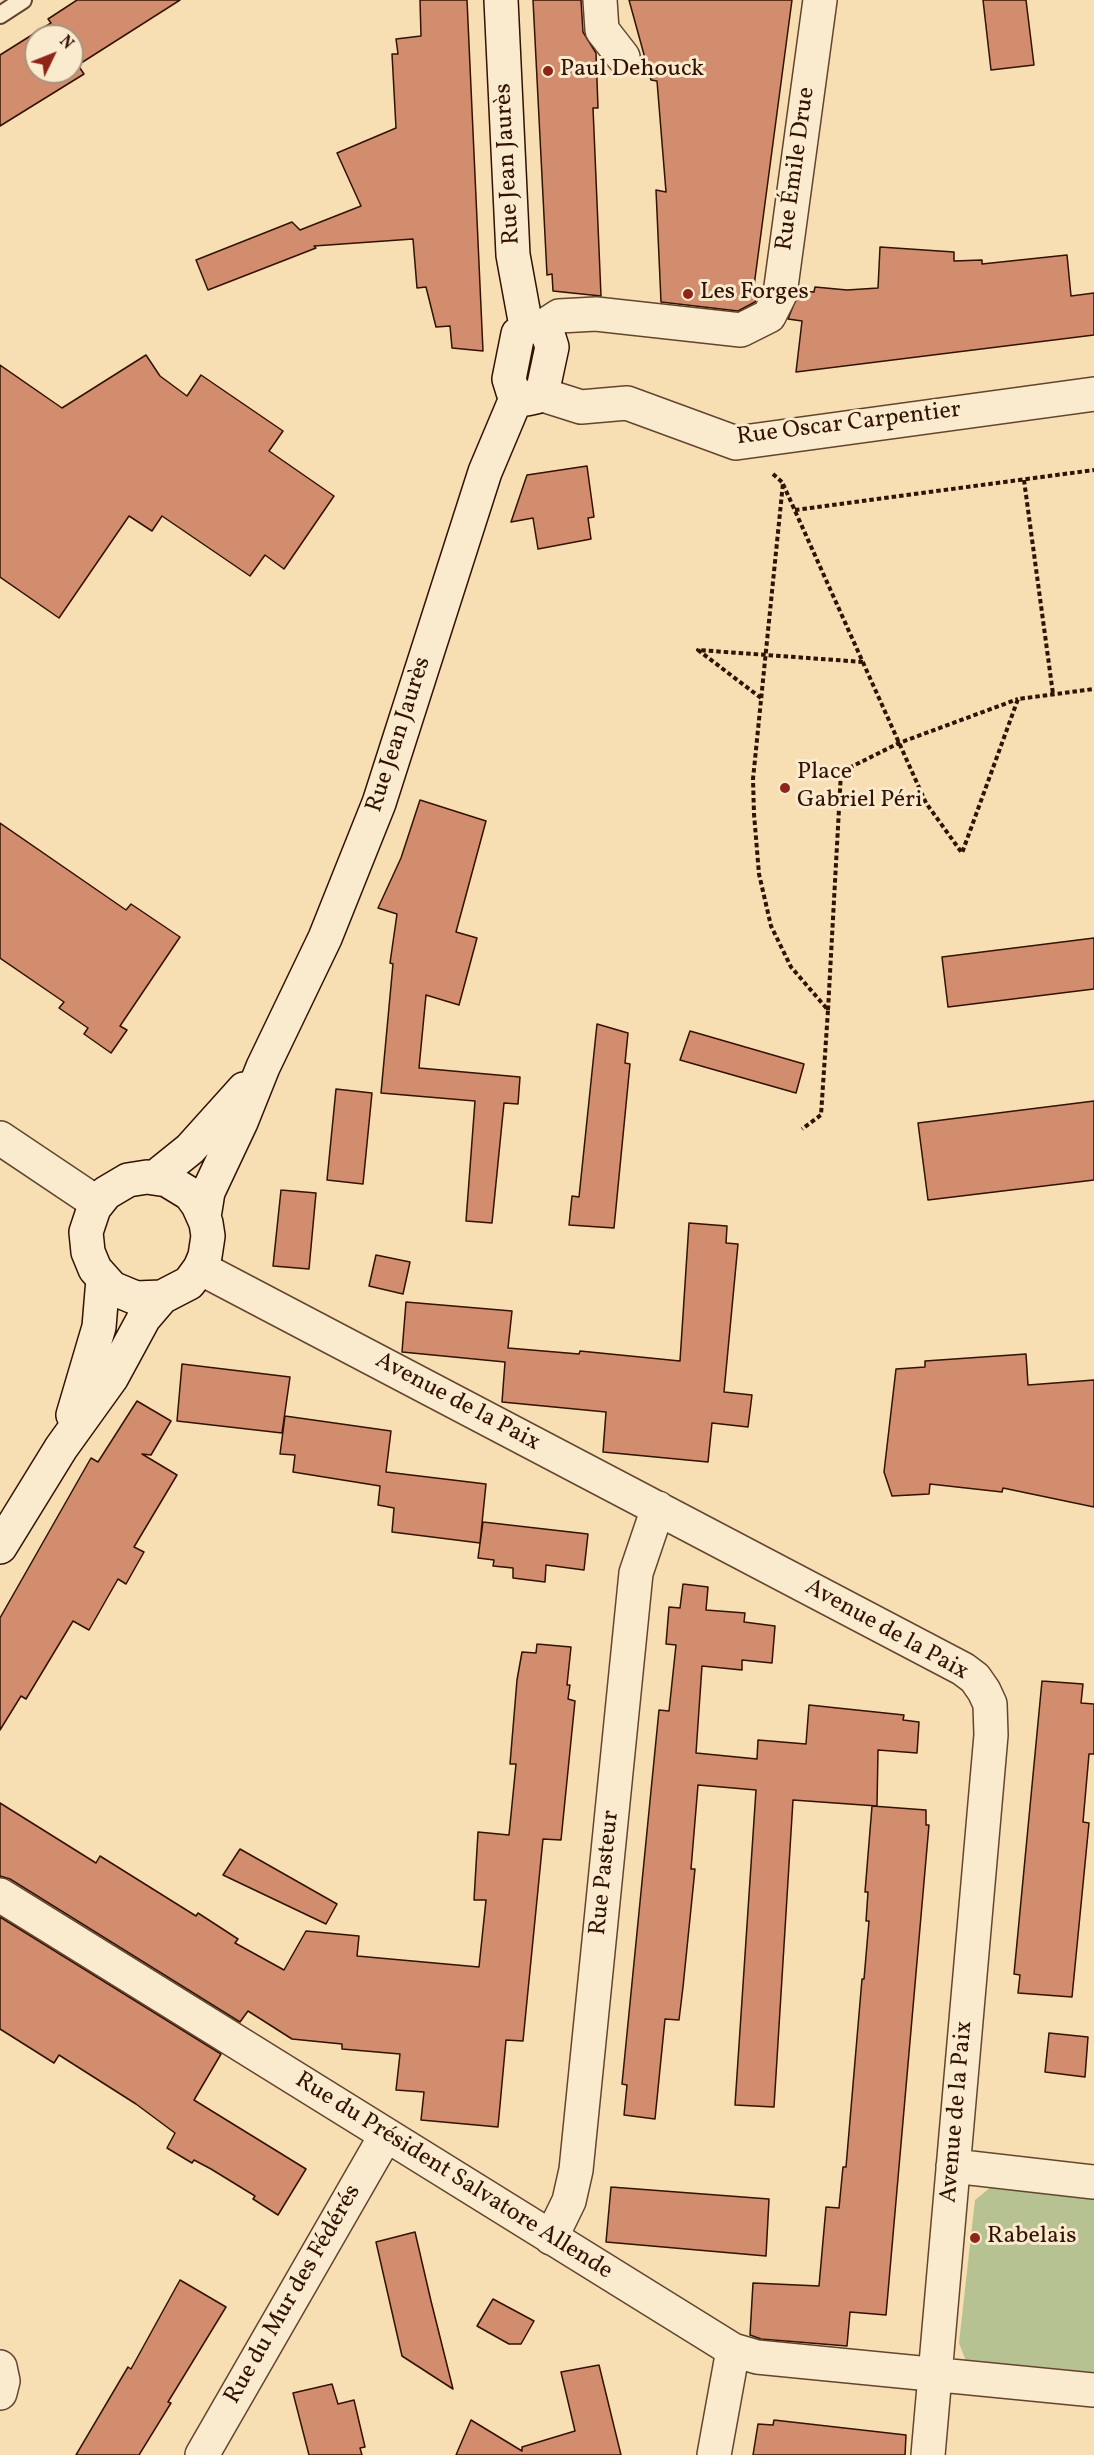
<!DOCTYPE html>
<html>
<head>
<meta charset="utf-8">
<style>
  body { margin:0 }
  #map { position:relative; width:1094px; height:2455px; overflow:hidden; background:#f7deb3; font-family:Vollkorn,serif }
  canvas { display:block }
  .north { position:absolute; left:24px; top:24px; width:60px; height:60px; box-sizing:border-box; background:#faeace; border:2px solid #aa947c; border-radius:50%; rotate:47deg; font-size:16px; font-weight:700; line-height:24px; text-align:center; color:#321202 }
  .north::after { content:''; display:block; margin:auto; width:21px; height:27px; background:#8f2418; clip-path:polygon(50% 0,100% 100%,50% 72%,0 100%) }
</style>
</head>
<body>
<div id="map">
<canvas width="1094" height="2455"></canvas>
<div class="north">N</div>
</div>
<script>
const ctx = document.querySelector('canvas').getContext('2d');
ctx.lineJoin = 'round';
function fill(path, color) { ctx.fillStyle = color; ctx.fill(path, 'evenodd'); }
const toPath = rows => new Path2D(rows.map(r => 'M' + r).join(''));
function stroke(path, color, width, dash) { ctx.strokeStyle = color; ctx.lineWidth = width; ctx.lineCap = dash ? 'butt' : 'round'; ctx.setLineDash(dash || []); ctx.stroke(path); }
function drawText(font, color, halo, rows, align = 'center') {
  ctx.font = font + ' Vollkorn,serif'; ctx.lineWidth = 6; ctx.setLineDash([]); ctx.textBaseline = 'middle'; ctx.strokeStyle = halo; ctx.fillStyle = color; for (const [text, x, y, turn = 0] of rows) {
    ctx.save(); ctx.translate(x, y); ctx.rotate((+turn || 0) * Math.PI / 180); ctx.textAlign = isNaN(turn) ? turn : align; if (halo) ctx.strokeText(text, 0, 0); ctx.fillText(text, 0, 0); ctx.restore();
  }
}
fill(toPath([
  [991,2187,1094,2198,1094,2384,967,2364,959,2343,975,2200]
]), '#b6c291');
const building = toPath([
  [77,0,180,0,78,65,84,74,0,126,0,55,51,23,48,19,77,0],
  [36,36,72,36,72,72,36,72,36,36],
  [420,0,467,0,483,351,452,348,450,326,436,327,426,287,417,288,413,239,314,246,316,248,208,290,196,260,292,222,300,230,361,206,337,153,396,128,392,54,398,54,396,39,421,36,420,0],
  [533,0,581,0,583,32,596,53,598,108,593,108,601,296,553,291,552,274,547,275,533,0],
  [629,0,792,0,754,286,762,288,755,302,738,311,661,302,656,190,666,192,657,81,651,80,629,0],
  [983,0,1026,0,1034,65,991,70,983,0],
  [880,247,954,252,954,261,982,260,982,264,1067,255,1071,296,1094,293,1094,335,796,372,802,321,788,319,799,291,814,292,815,287,847,290,878,288,880,247],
  [146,355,160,376,187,396,201,375,283,431,269,451,334,496,284,569,265,555,250,576,162,516,152,531,129,516,59,618,0,577,0,365,62,408,146,355],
  [587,466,594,517,588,518,591,539,538,549,533,518,511,522,527,475,587,466],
  [420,800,486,821,456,932,477,938,459,1005,426,995,419,1068,520,1077,518,1104,504,1103,492,1223,466,1221,475,1101,381,1093,393,964,390,963,397,914,378,908,401,858,420,800],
  [0,823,126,910,131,904,180,937,120,1026,127,1030,111,1053,84,1034,88,1028,59,1008,64,1002,0,958,0,823],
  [1094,938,1094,989,948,1007,942,957,1094,938],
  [597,1024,628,1033,625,1063,630,1064,614,1228,569,1225,572,1196,579,1197,597,1024],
  [690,1031,804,1064,796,1093,680,1060,690,1031],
  [336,1089,372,1093,363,1184,327,1180,336,1089],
  [1094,1101,1094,1180,928,1200,918,1123,1094,1101],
  [281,1190,316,1193,309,1269,273,1266,281,1190],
  [689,1223,727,1226,726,1243,738,1244,724,1392,752,1395,748,1427,712,1423,708,1462,603,1452,606,1412,502,1402,505,1362,402,1352,406,1302,512,1311,508,1348,579,1354,580,1351,680,1361,689,1223],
  [376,1255,410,1262,403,1294,369,1286,376,1255],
  [1026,1354,1028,1385,1094,1380,1094,1507,1003,1488,1002,1492,930,1484,929,1494,892,1496,884,1472,896,1369,925,1367,925,1361,1026,1354],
  [182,1364,290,1377,282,1433,177,1421,182,1364],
  [137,1401,171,1421,151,1455,142,1454,177,1475,134,1547,144,1552,126,1584,118,1579,89,1630,73,1621,26,1699,21,1696,0,1730,0,1618,91,1458,98,1462,137,1401],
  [285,1416,391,1431,386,1472,486,1484,480,1543,392,1532,394,1508,378,1505,380,1486,293,1472,295,1455,280,1454,285,1416],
  [483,1522,588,1534,584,1570,546,1565,545,1582,513,1578,513,1568,493,1566,494,1560,478,1558,483,1522],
  [683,1584,708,1587,706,1610,745,1613,744,1622,775,1626,772,1663,742,1660,742,1670,702,1666,696,1753,757,1759,758,1740,806,1744,809,1705,904,1715,903,1720,919,1722,917,1753,878,1750,877,1806,793,1800,774,2107,735,2105,756,1790,698,1785,691,1869,695,1869,683,1987,679,2020,665,2019,655,2119,624,2115,627,2085,622,2084,659,1710,669,1711,676,1645,666,1644,669,1607,680,1608,683,1584],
  [537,1644,571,1647,567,1685,570,1685,568,1699,575,1701,561,1840,543,1839,523,2041,506,2040,498,2127,421,2120,424,2092,396,2090,400,2054,342,2049,342,2044,292,2039,248,2011,240,2022,10,1879,0,1876,0,1803,96,1863,100,1856,196,1916,198,1913,238,1939,235,1943,284,1970,306,1931,359,1936,357,1956,479,1967,486,1900,474,1900,478,1832,509,1835,516,1764,510,1764,517,1680,522,1652,536,1653,537,1644],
  [1042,1681,1083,1684,1081,1703,1094,1704,1094,1754,1089,1754,1083,1822,1089,1823,1072,1997,1018,1993,1020,1975,1014,1974,1042,1681],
  [872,1806,926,1810,926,1825,929,1825,886,2315,850,2312,847,2346,761,2339,750,2335,753,2283,819,2286,826,2207,839,2208,843,2167,846,2167,862,1979,864,1979,869,1921,866,1921,868,1892,865,1892,872,1806],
  [240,1849,337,1904,326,1924,223,1875,240,1849],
  [0,1917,221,2054,194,2100,306,2169,278,2215,253,2199,255,2196,211,2169,194,2160,192,2163,167,2148,175,2133,136,2104,59,2055,54,2063,0,2029,0,1917],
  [1049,2033,1088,2037,1085,2077,1045,2072,1049,2033],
  [611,2187,769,2199,766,2256,606,2242,611,2187],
  [415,2232,431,2301,453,2389,402,2356,376,2242,415,2232],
  [180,2280,226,2307,168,2402,171,2403,139,2455,76,2455,128,2367,131,2369,180,2280],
  [493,2299,534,2321,521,2344,509,2344,477,2326,493,2299],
  [599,2365,621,2455,456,2455,471,2420,522,2451,522,2447,575,2431,561,2372,599,2365],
  [332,2384,338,2404,354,2400,365,2447,360,2448,362,2455,309,2455,293,2393,332,2384],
  [774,2420,906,2435,905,2455,753,2455,758,2424,773,2425,774,2420]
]);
fill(building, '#d28d6e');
stroke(building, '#321202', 1.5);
const service = toPath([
  [0,15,23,0]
]);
const minor = toPath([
  [600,0,602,30,623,57],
  [542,327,559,316,596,314,741,330,769,316,780,294,820,0],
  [540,394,581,407,627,403,736,443,1094,394],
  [0,1138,97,1203],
  [200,1268,963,1669,975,1678,984,1691,990,1704,991,1735,928,2455],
  [0,1895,733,2350,757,2357,1094,2390],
  [953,2166,1094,2182],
  [551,2238,569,2201,576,2170,636,1573,658,1508],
  [0,2367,3,2381,0,2393],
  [202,2455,386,2135],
  [714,2455,733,2350]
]);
const secondary = toPath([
  [501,0,513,255,526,326],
  [530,325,547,331,552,347,543,389,536,397,527,399,513,392,509,379,518,334,530,325],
  [154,1178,190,1149,244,1089],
  [204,1217,208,1192,241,1122,263,1067,325,938,379,803,485,472,517,396],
  [73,1415,99,1327,103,1279],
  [0,1547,61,1448,112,1377,144,1318,162,1297,189,1283,200,1268,205,1256,208,1236,206,1223,198,1205,190,1194,167,1180,147,1177,128,1180,106,1193,94,1208,86,1232,88,1252,95,1269,112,1288,136,1298,162,1297]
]);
stroke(service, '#63452e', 20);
stroke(minor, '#63452e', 36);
stroke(secondary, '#321202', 36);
stroke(toPath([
  [773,474,783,483,753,779,754,814,759,874,771,926,791,967,828,1010,821,1115,802,1129],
  [1024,480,1053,694],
  [783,484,926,803,962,853,1018,699,1094,689],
  [795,510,1094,470],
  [761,698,698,650,863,662],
  [828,1010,841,772,899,743,1018,699]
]), '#321202', 4, [4.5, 3]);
stroke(service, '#faeace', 16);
stroke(minor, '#faeace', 33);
stroke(secondary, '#faeace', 33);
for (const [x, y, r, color] of [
  [548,71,6,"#8f2418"],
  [688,294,6,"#8f2418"],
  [785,788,6,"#8f2418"],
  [975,2238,6,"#8f2418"]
]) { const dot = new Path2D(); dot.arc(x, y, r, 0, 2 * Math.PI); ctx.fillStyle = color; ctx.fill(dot); stroke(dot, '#faeace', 2); }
drawText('24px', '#321202', '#faeace', [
  ["Paul Dehouck",560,71],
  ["Les Forges",700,294],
  ["Place",797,774],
  ["Gabriel Péri",797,802],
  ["Rabelais",987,2238]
], 'left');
drawText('24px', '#321202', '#faeace', [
  ["Rue Jean Jaurès",509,164,-93],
  ["Rue Émile Drue",797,169,-82],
  ["Rue Oscar Carpentier",849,425,-7],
  ["Rue Jean Jaurès",400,735,-72],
  ["Avenue de la Paix",457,1403,28],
  ["Avenue de la Paix",886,1631,29],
  ["Rue Pasteur",606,1873,-84],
  ["Avenue de la Paix",958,2112,-85],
  ["Rue du Président Salvatore Allende",453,2177,32],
  ["Rue du Mur des Fédérés",294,2295,-60]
]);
</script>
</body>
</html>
